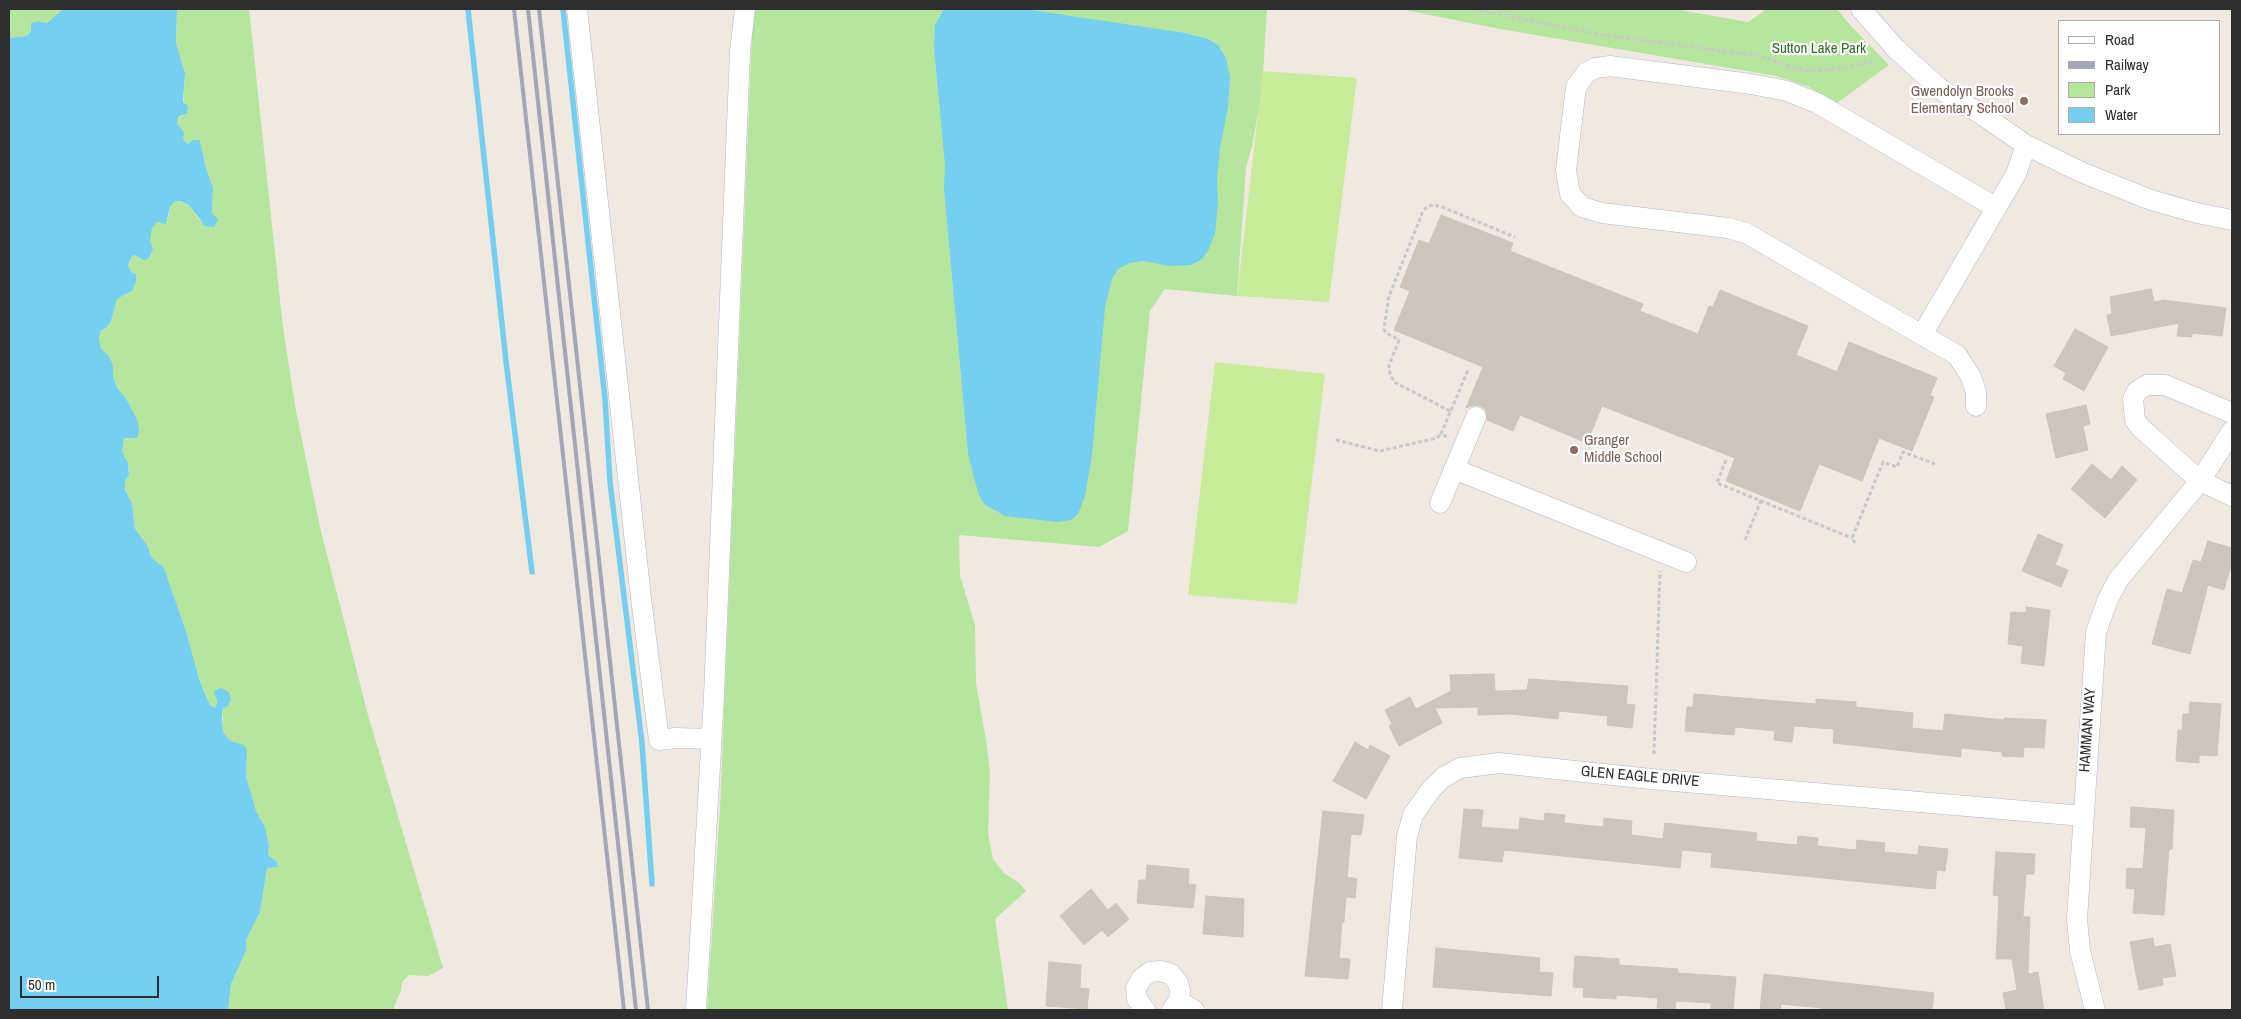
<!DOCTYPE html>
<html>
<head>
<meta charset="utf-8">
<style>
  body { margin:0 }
  #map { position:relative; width:2241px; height:1019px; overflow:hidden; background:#efe9e1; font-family:"Archivo Narrow",sans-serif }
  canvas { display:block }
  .frame { position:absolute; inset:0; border:10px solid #2e2e2e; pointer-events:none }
  .legend { position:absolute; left:2058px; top:20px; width:162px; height:115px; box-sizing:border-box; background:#fff; border:1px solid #ababab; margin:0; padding:6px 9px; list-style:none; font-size:15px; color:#2e2e2e }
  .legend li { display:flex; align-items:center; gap:10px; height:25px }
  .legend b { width:25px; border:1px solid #ababab }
  .scale { position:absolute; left:20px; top:976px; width:139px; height:22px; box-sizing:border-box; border:2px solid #2e2e2e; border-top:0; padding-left:6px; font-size:15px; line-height:18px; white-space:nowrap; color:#2e2e2e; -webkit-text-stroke:4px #fff; paint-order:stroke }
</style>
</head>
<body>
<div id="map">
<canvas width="2241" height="1019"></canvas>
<div class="frame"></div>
<ul class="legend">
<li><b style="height:6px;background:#fff"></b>Road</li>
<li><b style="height:6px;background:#a3a6b8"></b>Railway</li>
<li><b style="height:14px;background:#b6e59e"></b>Park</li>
<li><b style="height:14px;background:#75cff0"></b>Water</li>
</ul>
<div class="scale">50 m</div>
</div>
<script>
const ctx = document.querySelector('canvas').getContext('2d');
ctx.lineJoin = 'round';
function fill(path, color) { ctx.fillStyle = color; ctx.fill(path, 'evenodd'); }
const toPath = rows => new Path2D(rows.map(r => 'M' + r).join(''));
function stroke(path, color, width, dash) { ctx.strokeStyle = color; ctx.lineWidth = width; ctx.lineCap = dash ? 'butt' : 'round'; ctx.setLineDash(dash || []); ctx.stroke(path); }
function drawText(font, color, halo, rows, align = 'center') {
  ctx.font = font + ' "Archivo Narrow",sans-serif'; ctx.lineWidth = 4.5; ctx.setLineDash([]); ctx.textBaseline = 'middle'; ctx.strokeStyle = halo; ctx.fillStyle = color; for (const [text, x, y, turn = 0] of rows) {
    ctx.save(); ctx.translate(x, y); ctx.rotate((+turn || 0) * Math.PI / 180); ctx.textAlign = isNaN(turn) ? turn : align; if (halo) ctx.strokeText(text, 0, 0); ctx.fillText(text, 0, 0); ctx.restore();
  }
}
fill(toPath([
  [9,9,63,9,47,23,38,21,26,36,10,38,9,40],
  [177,9,249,9,283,328,296,411,320,527,368,715,443,968,428,976,409,975,402,982,401,990,393,1010,228,1010,231,984,246,951,246,940,260,912,267,868,278,867,277,862,268,855,269,845,265,827,256,811,250,790,246,777,247,750,230,742,223,732,223,708,217,700,215,708,210,705,200,682,186,631,164,568,151,557,148,546,135,529,132,503,125,490,125,481,129,475,128,463,122,453,124,438,137,438,137,419,125,397,117,388,113,376,113,365,109,356,101,349,99,338,101,330,111,321,117,299,132,291,136,282,136,274,131,272,128,266,131,257,135,255,144,259,152,228,157,222,168,219,170,207,175,200,189,205,200,221,212,213,213,188,205,164,200,141,193,140,188,144,183,140,177,124,178,117,183,116,185,73,176,43],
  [753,9,1267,9,1262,91,1252,146,1246,167,1237,296,1165,289,1150,311,1128,531,1099,547,959,535,960,576,975,625,976,683,987,746,990,773,988,834,993,859,1004,873,1019,883,1026,891,995,919,1008,1010,707,1010,720,809],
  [1400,9,1673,9,1748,22,1767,9,1837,9,1850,25,1889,65,1837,103,1807,86,1776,76,1495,28]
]), '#b6e59e');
fill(toPath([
  [1263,71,1357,78,1329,302,1237,296],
  [1215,362,1325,374,1297,604,1188,595]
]), '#c9ec9a');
fill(toPath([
  [63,9,177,9,176,43,185,73,183,102,188,106,187,113,178,117,177,124,184,132,183,140,188,144,193,140,200,140,205,164,213,188,212,213,218,220,214,227,205,226,189,205,180,201,175,201,170,207,166,224,157,222,152,228,150,241,153,249,149,258,144,260,135,255,131,257,128,266,131,272,136,274,136,282,132,291,117,299,111,321,106,328,101,330,99,338,101,349,109,356,113,365,113,376,117,388,125,397,137,419,139,430,137,438,124,438,122,452,128,463,129,475,125,481,125,490,132,503,135,529,148,546,151,557,164,568,186,631,200,682,210,705,215,708,217,701,214,691,221,688,229,692,231,699,228,706,223,708,222,717,223,732,230,741,244,745,247,750,246,777,250,790,256,811,265,827,269,845,268,855,277,862,278,867,267,868,260,912,246,940,246,951,231,984,228,1010,9,1010,9,40,10,38,26,36,31,31,31,23,38,21,47,23],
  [944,9,1024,9,1185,33,1208,39,1218,45,1226,58,1230,77,1228,107,1220,148,1217,179,1218,203,1215,233,1208,251,1201,260,1190,265,1171,266,1143,261,1130,263,1118,269,1112,279,1105,307,1092,455,1085,496,1078,514,1071,520,1058,522,1005,516,984,504,979,495,974,478,968,453,944,189,945,164,934,48,935,25]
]), '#75cff0');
stroke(toPath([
  [468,9,506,361,532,572],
  [563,9,605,399,610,482,642,743,652,884]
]), '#75cff0', 5.5);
const building = toPath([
  [1441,215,1513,243,1510,251,1643,304,1640,311,1698,334,1709,306,1713,307,1720,290,1808,326,1796,355,1825,367,1837,372,1849,342,1937,378,1930,395,1934,397,1912,451,1879,438,1862,481,1819,464,1800,511,1726,481,1735,458,1602,406,1587,443,1520,415,1513,431,1487,420,1486,410,1481,406,1475,405,1466,408,1483,367,1394,330,1410,291,1400,287,1419,240,1429,244,1441,215],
  [2151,289,2154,302,2163,300,2226,308,2222,336,2192,333,2192,337,2177,336,2179,323,2111,336,2107,315,2112,314,2110,297,2151,289],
  [2075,329,2108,347,2084,391,2063,379,2066,373,2054,366,2075,329],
  [2086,405,2090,424,2083,426,2088,450,2056,458,2046,414,2086,405],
  [2092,464,2111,480,2122,466,2137,480,2105,518,2071,489,2092,464],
  [2038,534,2063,545,2055,565,2068,570,2061,587,2022,571,2038,534],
  [2208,541,2232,548,2232,562,2224,590,2208,585,2190,654,2152,644,2167,589,2182,593,2193,560,2201,562,2208,541],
  [2026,607,2050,610,2044,666,2021,663,2023,646,2008,644,2011,612,2026,613,2026,607],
  [1494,674,1495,691,1527,690,1529,679,1628,686,1626,704,1635,705,1632,728,1607,725,1608,716,1559,711,1558,719,1511,714,1478,715,1478,707,1435,708,1442,723,1399,746,1389,726,1392,724,1385,710,1410,697,1416,709,1451,691,1450,675,1494,674],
  [1694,694,1816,704,1816,699,1856,702,1856,707,1913,713,1912,728,1943,731,1945,714,2004,720,2004,718,2046,720,2044,748,2024,747,2023,757,2002,756,2002,752,1961,748,1961,757,1833,743,1834,729,1794,726,1792,742,1774,740,1775,731,1735,727,1734,735,1685,731,1687,707,1693,707,1694,694],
  [2190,702,2221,704,2217,756,2199,755,2199,763,2176,761,2178,730,2182,730,2183,714,2189,714,2190,702],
  [1355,742,1368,750,1370,745,1390,756,1366,799,1333,781,1355,742],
  [2131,807,2174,810,2172,849,2169,849,2164,915,2133,913,2135,889,2126,888,2127,868,2143,869,2146,828,2130,827,2131,807],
  [1464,809,1483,810,1481,827,1519,830,1520,818,1544,821,1545,813,1565,815,1564,823,1603,827,1604,818,1632,821,1631,835,1663,839,1665,823,1757,833,1756,841,1797,845,1798,836,1818,838,1817,846,1856,850,1857,840,1885,843,1884,852,1918,855,1919,846,1948,849,1945,871,1937,870,1935,889,1711,867,1712,853,1682,850,1680,868,1504,850,1502,862,1459,858,1464,809],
  [1323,811,1364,815,1361,835,1351,834,1347,877,1357,879,1355,898,1346,897,1344,922,1342,922,1339,958,1350,959,1348,979,1305,976,1323,811],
  [1996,852,2035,854,2034,874,2026,874,2023,917,2030,917,2028,974,2038,972,2044,1010,2006,1010,2003,993,2017,990,2012,959,1996,959,1999,896,1993,895,1996,852],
  [1147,865,1189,869,1188,884,1196,885,1193,908,1137,903,1139,880,1146,880,1147,865],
  [1091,889,1108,910,1116,903,1129,919,1108,937,1102,930,1084,945,1060,916,1091,889],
  [1206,896,1244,899,1243,937,1203,934,1206,896],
  [2153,938,2154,947,2170,944,2176,976,2162,978,2163,985,2139,990,2130,942,2153,938],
  [1436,948,1540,958,1539,972,1553,973,1551,996,1433,987,1436,948],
  [1575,956,1619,959,1619,965,1678,969,1678,973,1736,977,1733,1010,1711,1010,1711,1003,1676,1001,1675,1009,1657,1008,1658,998,1616,995,1616,999,1583,997,1584,988,1573,987,1575,956],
  [1049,962,1081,965,1080,988,1089,989,1087,1009,1046,1006,1049,962],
  [1764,974,1934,993,1932,1010,1821,1010,1822,1008,1781,1004,1780,1010,1760,1010,1764,974]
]);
fill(building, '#cbc7bf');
stroke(building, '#cbc5ba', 1);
const minor = toPath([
  [577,9,641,598,659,740,675,738,711,739],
  [1861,9,1896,49,1938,87,1958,102,1975,110,2026,145,2081,172,2151,200,2197,213,2232,220],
  [1922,335,1746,233,1728,228,1602,213,1582,207,1570,194,1566,170,1576,87,1587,72,1596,68,1610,66,1751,84,1787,91,1817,103,1995,207],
  [1976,406,1976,392,1971,377,1957,355,1922,335,2016,174,2026,145],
  [2232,413,2165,385,2147,385,2137,391,2133,399,2135,420,2140,427,2200,481,2232,496],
  [1454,469,1686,562],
  [1440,503,1476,417],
  [1179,1001,1194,1010],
  [696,1010,714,696,740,51,745,9],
  [1145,1010,1137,999,1136,988,1142,978,1150,972,1160,971,1171,974,1178,983,1180,991,1179,1001,1172,1010],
  [1392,1010,1407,836,1413,815,1432,788,1444,777,1460,768,1499,763,1651,779,2083,816],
  [2095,1010,2080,951,2077,919,2096,632,2108,599,2118,580,2200,481,2232,431]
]);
stroke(minor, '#b4b7c1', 21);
stroke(toPath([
  [1473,9,1603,35,1760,56,1793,68,1810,71,1844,68,1874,61],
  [1450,411,1394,382,1390,374,1389,366,1399,340,1386,333,1384,329,1389,296,1423,211,1428,206,1434,205,1442,207,1515,237],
  [1447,437,1441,434,1468,370],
  [1336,440,1380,451,1437,438,1441,434],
  [1726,460,1717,483,1852,538],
  [1745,540,1762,498],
  [1855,543,1852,538,1883,462,1897,467,1903,452,1935,464],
  [1654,754,1660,571]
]), '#c9c9c9', 3, [4, 2.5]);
stroke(minor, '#fff', 20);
stroke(toPath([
  [514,9,624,1010],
  [528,9,636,1010],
  [539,9,648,1010]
]), '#a3a6b8', 4);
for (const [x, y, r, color] of [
  [2024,101,5,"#8d6e63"],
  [1574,450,5,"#8d6e63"]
]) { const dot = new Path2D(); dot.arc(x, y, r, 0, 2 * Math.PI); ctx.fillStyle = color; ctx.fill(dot); stroke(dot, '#fff', 2); }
drawText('15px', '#2c6e1b', '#fff', [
  ["Sutton Lake Park",1819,49]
]);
drawText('15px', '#785e54', '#fff', [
  ["Gwendolyn Brooks",2014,92],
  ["Elementary School",2014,109],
  ["Granger",1584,441,"left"],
  ["Middle School",1584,458,"left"]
], 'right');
drawText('15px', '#2e2e2e', '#fff', [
  ["HAMMAN WAY",2088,730,-86],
  ["GLEN EAGLE DRIVE",1640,777,5]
]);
</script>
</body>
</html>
